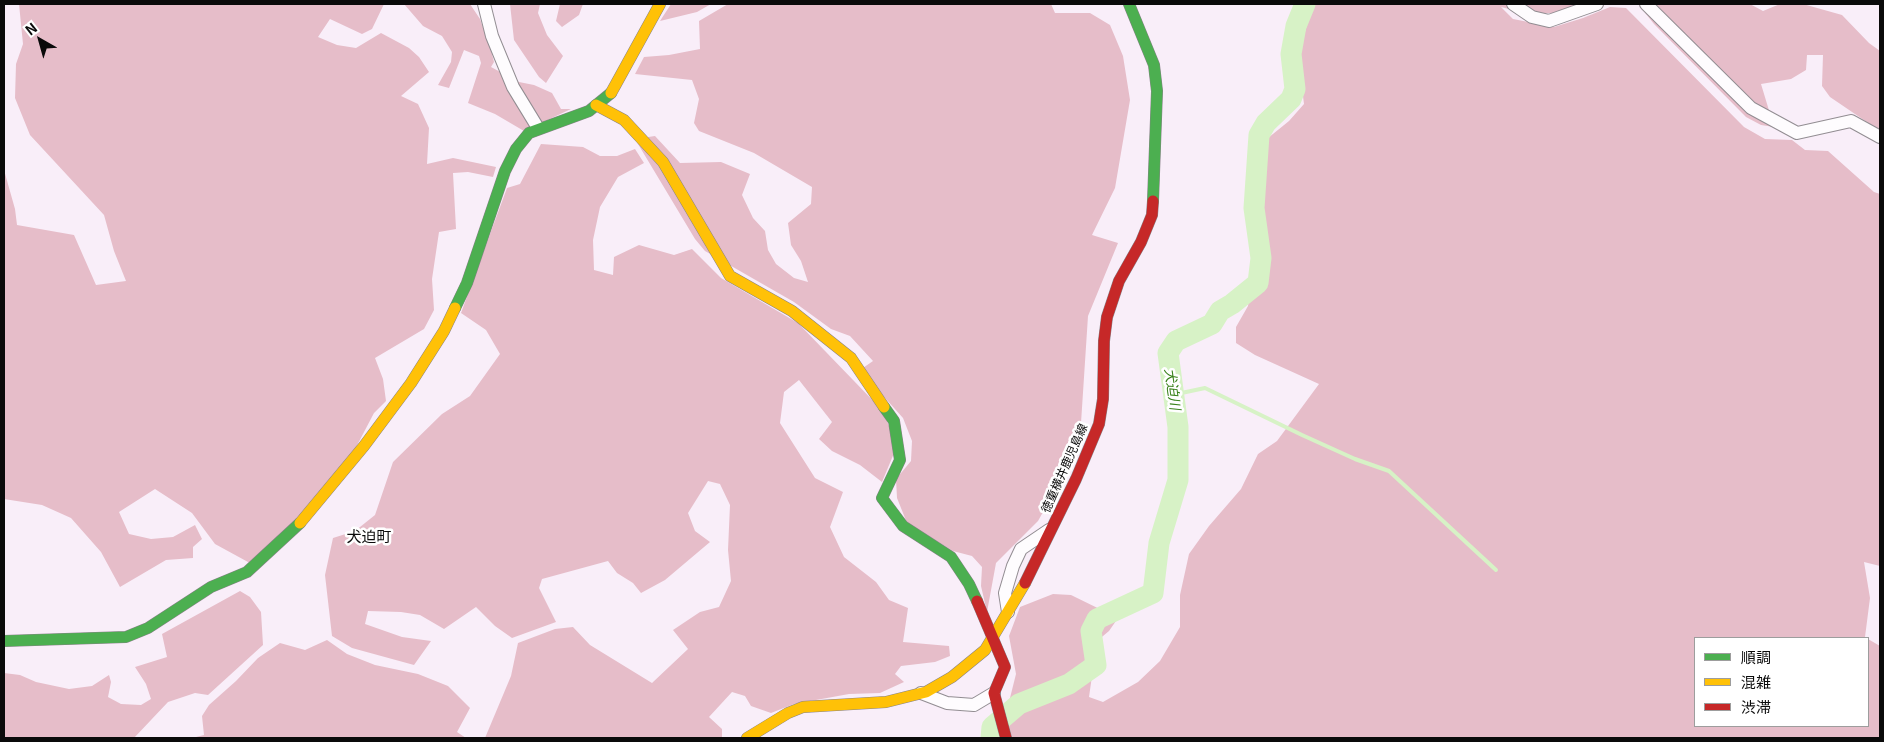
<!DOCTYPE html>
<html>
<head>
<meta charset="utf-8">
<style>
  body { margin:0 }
  #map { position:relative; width:1884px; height:742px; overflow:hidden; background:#f9eef9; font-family:Georgia,"Noto Sans JP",serif }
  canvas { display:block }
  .frame { position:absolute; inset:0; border:5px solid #0a0a0a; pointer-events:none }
  .legend { position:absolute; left:1694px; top:637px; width:175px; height:90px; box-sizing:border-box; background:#fff; border:1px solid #9d9d9d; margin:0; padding:6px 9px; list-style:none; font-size:15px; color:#0a0a0a }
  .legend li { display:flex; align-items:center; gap:10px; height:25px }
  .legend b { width:25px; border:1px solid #9d9d9d }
  .north { position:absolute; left:15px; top:15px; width:50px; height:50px; -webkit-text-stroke:4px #fff; paint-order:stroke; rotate:322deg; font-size:14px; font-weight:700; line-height:20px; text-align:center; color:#0a0a0a }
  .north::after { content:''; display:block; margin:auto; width:18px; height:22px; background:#0a0a0a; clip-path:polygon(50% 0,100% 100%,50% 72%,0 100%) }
</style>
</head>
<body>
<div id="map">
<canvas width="1884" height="742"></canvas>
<div class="frame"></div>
<ul class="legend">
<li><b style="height:6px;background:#4caf50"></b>順調</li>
<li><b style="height:6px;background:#ffc107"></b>混雑</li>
<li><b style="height:6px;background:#c62828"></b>渋滞</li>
</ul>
<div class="north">N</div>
</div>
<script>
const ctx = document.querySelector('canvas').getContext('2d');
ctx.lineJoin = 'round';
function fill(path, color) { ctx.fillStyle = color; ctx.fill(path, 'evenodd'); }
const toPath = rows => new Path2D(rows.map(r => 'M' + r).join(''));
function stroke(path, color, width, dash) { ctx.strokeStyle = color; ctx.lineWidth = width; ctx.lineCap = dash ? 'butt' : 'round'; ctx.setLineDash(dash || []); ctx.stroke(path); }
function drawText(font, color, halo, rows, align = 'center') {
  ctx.font = font + ' Georgia,"Noto Sans JP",serif'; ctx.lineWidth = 5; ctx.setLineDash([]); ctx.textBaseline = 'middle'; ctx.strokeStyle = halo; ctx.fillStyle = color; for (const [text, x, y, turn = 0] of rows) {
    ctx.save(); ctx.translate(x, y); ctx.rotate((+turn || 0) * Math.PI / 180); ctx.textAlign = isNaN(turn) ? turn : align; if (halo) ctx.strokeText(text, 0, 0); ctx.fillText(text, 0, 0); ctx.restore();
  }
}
fill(toPath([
  [19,4,384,4,372,29,362,34,330,19,318,37,337,45,356,48,381,33,409,48,419,57,429,72,401,96,418,104,429,128,427,164,453,158,496,167,493,177,468,172,453,173,456,229,439,232,432,279,434,310,424,329,375,358,383,379,386,401,374,413,353,453,259,568,215,544,192,513,155,489,119,512,129,534,151,539,173,537,195,525,202,539,193,547,193,558,166,560,120,587,101,552,71,518,42,505,4,499,4,170,15,209,17,225,74,235,96,285,126,281,114,251,104,215,30,135,15,98,16,64,23,44],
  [404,4,470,4,480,19,491,50,494,62,491,67,519,82,534,85,552,93,561,109,571,109,524,131,495,114,468,103,481,63,479,56,464,50,449,88,438,85,451,62,452,52,442,36,423,26],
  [510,4,540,4,538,13,547,35,563,56,546,83,539,77,514,40],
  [560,4,583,4,579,15,562,27,556,21],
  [671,4,711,4,697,12,660,21],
  [728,4,1051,4,1055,13,1090,13,1110,25,1123,56,1130,100,1115,188,1092,235,1118,243,1088,316,1081,423,1061,480,1038,521,996,563,987,612,981,586,982,567,972,556,953,551,907,523,897,498,896,479,911,461,912,441,903,418,860,370,873,361,850,336,831,329,794,302,705,251,695,239,635,139,655,136,680,163,721,162,750,174,742,195,753,218,765,231,768,250,776,264,794,278,808,282,801,261,791,245,788,223,811,204,812,187,754,153,699,131,694,123,699,99,692,80,635,74,644,57,669,55,700,49,699,21],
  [1313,4,1590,4,1555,13,1525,13,1501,7,1513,19,1554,27,1583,18,1610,7,1626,8,1744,127,1765,139,1792,140,1805,150,1828,151,1874,192,1880,194,1880,566,1864,562,1870,598,1865,637,1867,638,1695,638,1695,726,1868,726,1868,639,1880,646,1880,738,1000,738,1016,674,1009,636,1020,607,1053,594,1071,595,1118,618,1109,631,1097,641,1089,697,1103,702,1138,682,1160,661,1180,627,1180,595,1189,554,1209,526,1241,489,1258,454,1277,441,1319,384,1255,355,1236,343,1236,327,1248,306,1262,200,1263,155,1268,138,1289,121,1304,104,1300,73,1300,49],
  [1638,4,1750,4,1763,11,1780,4,1803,4,1842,15,1869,43,1880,51,1880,131,1830,97,1822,86,1823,55,1807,55,1806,70,1791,79,1761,84,1774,127,1761,125,1746,117,1654,24],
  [541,144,583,147,600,156,617,156,635,149,644,163,618,177,600,207,593,240,594,270,613,275,614,257,639,245,674,255,692,249,721,278,798,323,883,411,897,446,882,482,860,465,832,451,819,439,832,422,799,380,784,392,780,423,815,478,843,492,830,527,844,557,876,582,889,600,908,608,903,642,949,646,950,656,935,662,901,666,895,674,904,682,880,693,849,694,794,704,771,713,751,706,745,696,732,692,709,717,722,729,722,738,485,738,511,676,518,643,555,629,573,627,590,645,652,683,688,649,673,630,700,612,719,607,731,581,728,550,730,505,720,484,708,481,688,513,695,531,710,542,665,580,641,593,633,583,617,573,608,561,542,579,539,588,556,622,512,638,495,626,476,607,444,629,420,615,401,612,368,611,365,624,402,637,431,641,414,665,352,648,332,636,325,575,333,538,355,531,375,515,393,462,442,414,470,396,500,354,486,330,461,313,507,188,520,184],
  [240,591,250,597,261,612,263,645,208,695,195,693,168,702,134,738,4,738,4,673,20,675,36,682,69,689,92,686,109,675,111,682,108,697,121,704,141,705,151,699,146,684,135,667,167,657,162,634],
  [327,640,347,654,375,665,418,674,448,686,470,708,457,732,466,738,192,738,204,735,202,716,209,705,236,681,258,658,280,643,305,650]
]), '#e6bdc9');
stroke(toPath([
  [1172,395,1205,388,1302,435,1355,459,1389,471,1496,570]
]), '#d7f2c6', 4);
stroke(toPath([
  [991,738,992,727,1019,704,1069,684,1096,665,1091,631,1097,619,1153,593,1159,543,1178,480,1178,427,1168,353,1176,341,1212,324,1220,311,1232,304,1258,283,1261,258,1254,208,1259,135,1266,123,1291,99,1295,89,1291,54,1296,26,1305,4]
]), '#d7f2c6', 21);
const street = toPath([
  [484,4,492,36,513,87,538,128],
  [1513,4,1532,17,1549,21,1597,4],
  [1646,4,1751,108,1797,133,1851,121,1880,137],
  [1008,612,1005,593,1013,566,1021,549,1049,530],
  [921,693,947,703,974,705,994,693]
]);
const fast = toPath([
  [1129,4,1154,65,1157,91,1153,201],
  [455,308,467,283,505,171,516,149,529,133,589,111,611,93],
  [884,407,894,421,900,460,882,498,903,526,951,557,969,584,977,601],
  [4,641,126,637,148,628,211,587,247,572,300,523]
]);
const slow = toPath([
  [611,93,660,4],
  [596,105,624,120,663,162,730,276,792,311,851,358,884,407],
  [300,523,364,446,411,383,444,331,455,308],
  [747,738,788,713,803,707,886,702,926,692,952,677,985,650,1025,583]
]);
const jam = toPath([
  [1025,583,1076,479,1099,424,1103,399,1104,341,1107,317,1119,281,1141,242,1152,215,1153,201],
  [977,601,1005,667,994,693,1006,738]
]);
stroke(street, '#928d92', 14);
stroke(fast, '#888388', 12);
stroke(slow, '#888388', 12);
stroke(jam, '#888388', 12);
stroke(street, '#fefcfe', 12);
stroke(fast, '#4caf50', 11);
stroke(slow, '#ffc107', 11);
stroke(jam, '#c62828', 11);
drawText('12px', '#0a0a0a', '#fff', [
  ["徳重横井鹿児島線",1064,468,-66]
]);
drawText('italic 14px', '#38811a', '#fff', [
  ["犬迫川",1173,389,82]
]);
drawText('15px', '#0a0a0a', '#fff', [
  ["犬迫町",369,536]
]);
</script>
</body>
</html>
